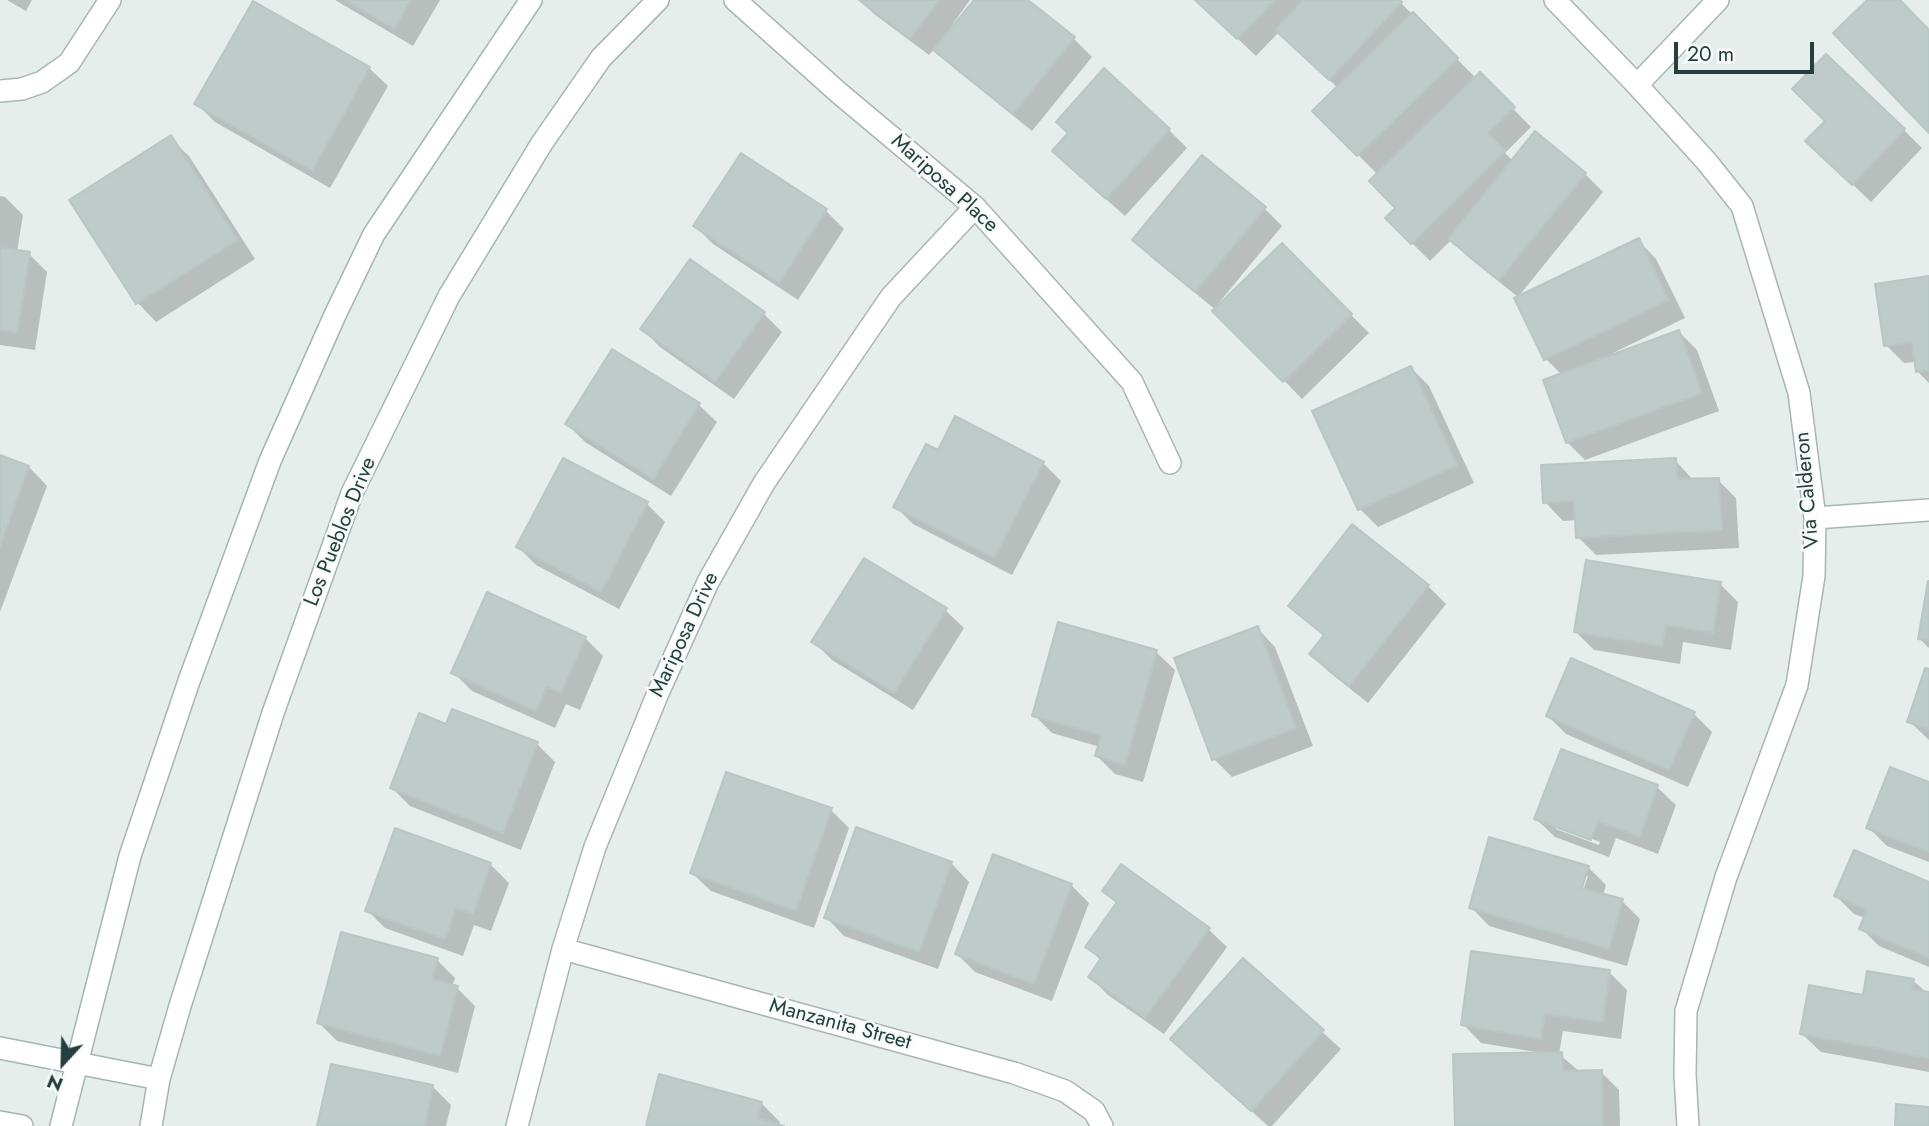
<!DOCTYPE html>
<html>
<head>
<meta charset="utf-8">
<style>
  body { margin:0 }
  #map { position:relative; width:1929px; height:1126px; overflow:hidden; background:#e6eeec; font-family:Jost,sans-serif }
  canvas { display:block }
  .north { position:absolute; left:28px; top:1028px; width:70px; height:70px; -webkit-text-stroke:5px #f6faf9; paint-order:stroke; rotate:202deg; font-size:19px; font-weight:700; line-height:28px; text-align:center; color:#253f3d }
  .north::after { content:''; display:block; margin:auto; width:24px; height:32px; background:#253f3d; clip-path:polygon(50% 0,100% 100%,50% 72%,0 100%) }
  .scale { position:absolute; left:1674px; top:42px; width:140px; height:32px; box-sizing:border-box; border:4px solid #253f3d; border-top:0; padding-left:9px; font-size:21px; line-height:24px; white-space:nowrap; color:#253f3d; -webkit-text-stroke:5px #f6faf9; paint-order:stroke }
</style>
</head>
<body>
<div id="map">
<canvas width="1929" height="1126"></canvas>
<div class="north">N</div>
<div class="scale">20 m</div>
</div>
<script>
const ctx = document.querySelector('canvas').getContext('2d');
ctx.lineJoin = 'round';
function fill(path, color) { ctx.fillStyle = color; ctx.fill(path, 'evenodd'); }
const toPath = rows => new Path2D(rows.map(r => 'M' + r).join(''));
function stroke(path, color, width, dash) { ctx.strokeStyle = color; ctx.lineWidth = width; ctx.lineCap = dash ? 'butt' : 'round'; ctx.setLineDash(dash || []); ctx.stroke(path); }
function drawText(font, color, halo, rows, align = 'center') {
  ctx.font = font + ' Jost,sans-serif'; ctx.lineWidth = 5; ctx.setLineDash([]); ctx.textBaseline = 'middle'; ctx.strokeStyle = halo; ctx.fillStyle = color; for (const [text, x, y, turn = 0] of rows) {
    ctx.save(); ctx.translate(x, y); ctx.rotate((+turn || 0) * Math.PI / 180); ctx.textAlign = isNaN(turn) ? turn : align; if (halo) ctx.strokeText(text, 0, 0); ctx.fillText(text, 0, 0); ctx.restore();
  }
}
fill(toPath([
  [7,0,32,0,26,11],
  [335,0,440,0,413,46],
  [860,0,970,0,952,25,955,27,976,0,1025,0,1074,39,1092,57,1032,131,954,68,934,49,929,55,874,14],
  [1197,0,1398,0,1476,78,1480,75,1531,127,1505,153,1513,161,1585,174,1603,192,1518,297,1468,257,1451,240,1430,261,1387,218,1398,208,1378,175,1315,111,1338,88,1279,32,1256,56],
  [369,68,388,86,330,188,215,122,197,104],
  [1169,130,1187,148,1125,216,1072,169],
  [1904,130,1922,148,1871,202,1826,159],
  [170,138,189,156,255,259,156,322,138,303,71,200],
  [0,196,5,197,23,215,17,252,29,254,47,272,35,350,0,345],
  [1264,208,1282,226,1218,304,1220,306,1282,245,1369,333,1302,399,1216,310,1152,258,1134,240],
  [826,211,844,229,798,300,713,244,695,226],
  [1638,240,1656,259,1685,318,1613,353,1614,356,1679,332,1697,350,1719,411,1585,460,1567,442,1562,375,1546,359],
  [690,262,764,314,782,332,734,399,660,347,642,329],
  [1929,278,1929,383,1917,371,1916,362,1904,363,1886,345],
  [1411,368,1429,386,1474,483,1378,527,1360,509],
  [698,404,717,422,671,496,585,442,567,424],
  [939,452,1043,463,1061,481,1012,575,913,524,895,506],
  [0,457,29,467,47,486,0,612],
  [1675,460,1694,481,1718,480,1736,498,1739,548,1596,555,1578,537,1577,520,1563,521,1545,502],
  [647,504,665,522,619,609,536,565,518,547],
  [1929,583,1929,648,1920,639],
  [1720,584,1738,602,1731,650,1683,642,1680,664,1594,650,1576,632],
  [1428,586,1446,604,1368,703,1329,672,1311,654,1325,637,1290,606],
  [945,610,964,628,913,710,832,660,814,642],
  [1257,628,1275,647,1313,746,1232,777,1214,759],
  [585,638,603,656,580,710,566,704,555,728,472,691,454,673],
  [1156,652,1175,670,1143,782,1115,774,1097,756,1100,747,1052,733,1034,715],
  [1929,671,1929,740,1909,721],
  [1694,714,1712,732,1688,787,1566,734,1548,716],
  [447,726,537,744,555,762,521,850,410,806,392,788],
  [1562,751,1657,787,1676,805,1658,854,1616,838,1609,857,1555,837,1536,819],
  [1556,825,1600,842,1599,845,1556,829],
  [1929,784,1929,862,1887,846,1869,828],
  [831,810,849,828,814,928,711,891,692,873],
  [951,863,969,882,938,969,844,936,826,917],
  [490,864,509,883,491,931,474,925,463,956,385,928,367,910],
  [1588,867,1606,885,1603,896,1622,901,1640,919,1627,966,1489,926,1471,907],
  [1584,876,1588,876,1581,897,1578,896],
  [1929,884,1929,967,1879,946,1861,928,1865,918,1854,914,1836,896],
  [1071,885,1089,903,1052,1001,975,972,957,954],
  [1104,891,1208,929,1227,947,1164,1034,1108,995,1090,977,1101,961,1087,946,1117,904],
  [437,960,455,978,452,987,457,988,475,1006,458,1073,337,1041,319,1023],
  [1243,960,1341,1049,1272,1126,1268,1126,1172,1039],
  [1609,972,1627,990,1621,1039,1563,1031,1559,1054,1580,1072,1601,1072,1619,1090,1620,1126,1457,1126,1536,1052,1481,1043,1463,1024],
  [1913,981,1929,994,1929,1072,1821,1052,1802,1034,1865,997],
  [433,1087,451,1105,446,1126,319,1126],
  [762,1104,780,1122,779,1126,647,1126]
]), '#0003');
const building = toPath([
  [345,0,411,0,394,29,345,0],
  [859,0,939,0,910,39,859,0],
  [974,0,1028,0,1075,37,1013,114,933,50,974,0],
  [1195,0,1275,0,1237,39,1195,0],
  [1303,0,1400,0,1402,2,1329,80,1275,30,1303,0],
  [1867,0,1900,0,1929,30,1929,133,1833,33,1867,0],
  [253,1,370,67,312,171,194,104,253,1],
  [1413,12,1458,58,1357,156,1312,111,1413,12],
  [1826,54,1905,129,1852,185,1805,141,1825,121,1792,89,1826,54],
  [1104,68,1170,129,1106,199,1052,151,1068,133,1056,122,1104,68],
  [1480,72,1515,107,1488,133,1505,151,1411,244,1385,218,1395,208,1369,181,1480,72],
  [1535,131,1586,173,1499,280,1448,239,1535,131],
  [171,135,238,240,136,304,69,200,171,135],
  [741,153,827,209,779,283,693,226,741,153],
  [1202,155,1266,207,1195,292,1132,240,1202,155],
  [1639,238,1669,300,1544,360,1514,298,1639,238],
  [1282,243,1352,314,1283,382,1212,311,1282,243],
  [0,247,30,252,17,333,0,330,0,247],
  [690,259,765,312,715,382,640,329,690,259],
  [1929,276,1929,370,1916,372,1912,342,1884,346,1875,284,1929,276],
  [1679,330,1702,393,1566,443,1543,380,1679,330],
  [612,349,700,403,653,479,565,424,612,349],
  [1411,366,1457,465,1358,510,1312,411,1411,366],
  [955,416,1044,462,994,558,893,507,926,444,938,450,955,416],
  [0,455,29,466,0,546,0,455],
  [563,458,648,502,601,592,516,547,563,458],
  [1676,458,1677,479,1719,478,1722,530,1576,538,1574,501,1543,503,1541,465,1676,458],
  [1352,524,1429,585,1349,686,1309,654,1324,635,1288,606,1352,524],
  [864,558,947,608,894,693,811,642,864,558],
  [1586,560,1721,582,1713,633,1666,625,1662,646,1574,632,1586,560],
  [1928,581,1929,581,1929,641,1918,639,1928,581],
  [487,592,586,637,561,693,547,687,536,711,451,673,487,592],
  [1058,622,1157,650,1125,765,1095,756,1101,735,1032,716,1058,622],
  [1258,626,1296,728,1212,760,1174,658,1258,626],
  [1571,658,1695,712,1669,770,1546,716,1571,658],
  [1925,668,1929,669,1929,729,1907,722,1925,668],
  [452,709,538,742,503,833,390,788,419,713,446,724,452,709],
  [1561,749,1658,785,1640,837,1598,821,1591,840,1534,819,1561,749],
  [1890,767,1929,782,1929,852,1866,828,1890,767],
  [726,772,832,808,796,911,690,873,726,772],
  [856,827,952,862,919,952,824,918,856,827],
  [395,828,491,863,473,914,456,908,445,939,365,911,395,828],
  [1489,837,1589,866,1582,888,1623,899,1609,949,1469,908,1489,837],
  [1854,850,1929,882,1929,958,1859,929,1867,910,1834,896,1854,850],
  [993,854,1072,884,1034,984,955,954,993,854],
  [1121,864,1210,928,1145,1018,1088,977,1101,958,1085,947,1117,902,1102,891,1121,864],
  [341,932,438,958,432,979,458,986,440,1056,317,1023,341,932],
  [1471,951,1610,970,1603,1022,1545,1014,1541,1039,1461,1025,1471,951],
  [1243,958,1324,1030,1251,1111,1170,1039,1243,958],
  [1867,971,1914,979,1912,989,1929,992,1929,1058,1800,1034,1809,985,1863,995,1867,971],
  [1562,1052,1563,1071,1602,1070,1603,1126,1455,1126,1453,1054,1562,1052],
  [331,1064,433,1085,425,1126,317,1126,331,1064],
  [659,1074,762,1102,758,1119,784,1126,646,1126,659,1074],
  [1896,1104,1929,1107,1929,1126,1895,1126,1896,1104]
]);
fill(building, '#becbc9');
stroke(building, '#b8c7c4', 2);
const street = toPath([
  [735,0,839,93,975,207,1132,382,1170,463],
  [1555,0,1637,85,1707,162,1742,206,1799,393,1815,518,1814,576,1797,685,1726,877,1686,1011,1685,1075,1688,1126],
  [1637,85,1718,0],
  [0,91,22,89,42,82,69,63,110,0],
  [1815,518,1929,510],
  [563,949,1014,1073,1065,1091,1094,1111,1102,1126],
  [517,1126,563,949,595,847,658,693,708,582,764,483,891,297,975,207]
]);
const secondary = toPath([
  [0,1048,159,1079],
  [0,1122,22,1126],
  [61,1126,130,856,189,681,270,461,335,315,374,234,531,0],
  [151,1126,159,1079,180,1006,273,713,352,493,449,296,542,143,601,58,658,0]
]);
stroke(street, '#a8b6b4', 24);
stroke(secondary, '#a2b6b3', 24);
stroke(street, '#fff', 21);
stroke(secondary, '#fff', 21);
drawText('21px', '#253f3d', '#f6faf9', [
  ["Mariposa Place",944,184,42],
  ["Via Calderon",1808,490,-95],
  ["Los Pueblos Drive",341,532,-68],
  ["Mariposa Drive",685,635,-65],
  ["Manzanita Street",840,1025,15]
]);
</script>
</body>
</html>
